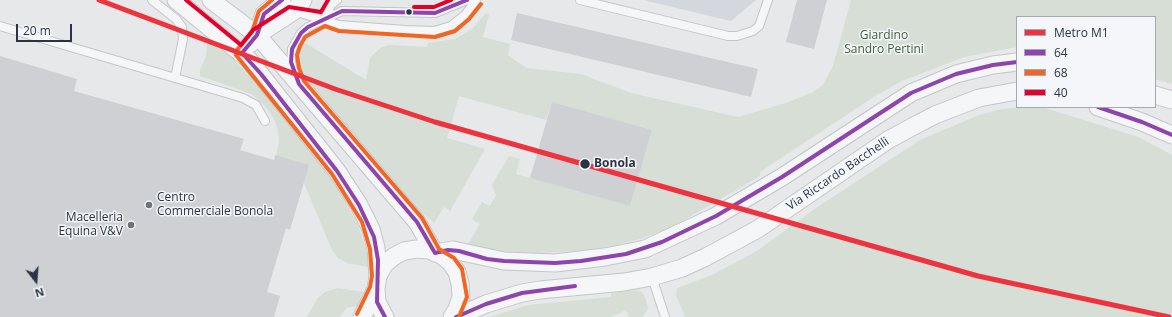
<!DOCTYPE html>
<html>
<head>
<meta charset="utf-8">
<style>
  body { margin:0 }
  #map { position:relative; width:1172px; height:317px; overflow:hidden; background:#e6e8ea; font-family:"Open Sans",sans-serif }
  canvas { display:block }
  .legend { position:absolute; left:1016px; top:16px; width:140px; height:92px; box-sizing:border-box; background:#f4f6f9; border:1px solid #a4a8b1; margin:0; padding:5px 7px; list-style:none; font-size:12px; color:#2b3445 }
  .legend li { display:flex; align-items:center; gap:8px; height:20px }
  .legend b { width:20px; border:1px solid #a4a8b1 }
  .north { position:absolute; left:16px; top:261px; width:40px; height:40px; -webkit-text-stroke:3px #f4f6f9; paint-order:stroke; rotate:163deg; font-size:11px; font-weight:700; line-height:16px; text-align:center; color:#2b3445 }
  .north::after { content:''; display:block; margin:auto; width:14px; height:18px; background:#2b3445; clip-path:polygon(50% 0,100% 100%,50% 72%,0 100%) }
  .scale { position:absolute; left:16px; top:24px; width:56px; height:18px; box-sizing:border-box; border:2px solid #2b3445; border-top:0; padding-left:5px; font-size:12px; line-height:14px; white-space:nowrap; color:#2b3445; -webkit-text-stroke:3px #f4f6f9; paint-order:stroke }
</style>
</head>
<body>
<div id="map">
<canvas width="1172" height="317"></canvas>
<ul class="legend">
<li><b style="height:5px;background:#ee333e"></b>Metro M1</li>
<li><b style="height:5px;background:#8e44ad"></b>64</li>
<li><b style="height:5px;background:#f26522"></b>68</li>
<li><b style="height:5px;background:#e4002b"></b>40</li>
</ul>
<div class="north">N</div>
<div class="scale">20 m</div>
</div>
<script>
const ctx = document.querySelector('canvas').getContext('2d');
ctx.lineJoin = 'round';
function fill(path, color) { ctx.fillStyle = color; ctx.fill(path, 'evenodd'); }
const toPath = rows => new Path2D(rows.map(r => 'M' + r).join(''));
function stroke(path, color, width, dash) { ctx.strokeStyle = color; ctx.lineWidth = width; ctx.lineCap = dash ? 'butt' : 'round'; ctx.setLineDash(dash || []); ctx.stroke(path); }
function drawText(font, color, halo, rows, align = 'center') {
  ctx.font = font + ' "Open Sans",sans-serif'; ctx.lineWidth = 3; ctx.setLineDash([]); ctx.textBaseline = 'middle'; ctx.strokeStyle = halo; ctx.fillStyle = color; for (const [text, x, y, turn = 0] of rows) {
    ctx.save(); ctx.translate(x, y); ctx.rotate((+turn || 0) * Math.PI / 180); ctx.textAlign = isNaN(turn) ? turn : align; if (halo) ctx.strokeText(text, 0, 0); ctx.fillText(text, 0, 0); ctx.restore();
  }
}
fill(toPath([
  [643,0,756,0,731,21]
]), '#d4d7dd');
fill(toPath([
  [851,0,1172,0,1172,84,1155,79,1155,17,1017,17,1017,47,964,57,902,81,875,96,760,172,760,176,672,227,640,239,609,247,576,251,536,253,497,251,468,244,480,224,472,219,482,202,490,206,496,195,492,185,509,156,520,159,516,174,630,206,652,130,552,102,546,120,459,96,447,138,485,149,450,211,444,207,434,223,416,207,300,70,296,59,296,51,302,41,366,80,370,58,380,48,389,45,427,47,428,43,455,39,472,29,486,13,489,15,483,37,510,44,508,55,526,68,581,74,631,93,738,117,786,103,813,92,823,85,833,66],
  [210,40,229,55,256,83,336,185,358,225,367,252,368,267,347,263,338,258,332,250,304,183,276,156,279,142,278,130,274,119,266,107,253,95,246,92,200,76,200,70,206,56,207,43],
  [1026,107,1045,108,1138,137,1172,155,1172,317,685,317,676,295,677,288,712,275,757,251,813,210,920,140,979,115,1002,109],
  [338,288,363,292,357,306,346,308,340,317,307,317,317,299,325,292],
  [635,290,642,292,646,300,648,308,643,317,629,317,626,310,612,317,490,317,528,305,611,297,611,293]
]), '#d6ded6');
fill(toPath([
  [797,0,827,0,814,49,786,42],
  [517,13,758,69,751,97,511,40],
  [0,56,77,79,74,91,244,139,240,150,274,160,275,155,309,165,290,230,286,228,267,292,280,296,274,317,0,317],
  [552,102,652,130,630,206,530,178]
]), '#ced0d3');
const lane = toPath([
  [152,0,176,19,182,27,183,39,175,78],
  [580,0,728,36,737,36,753,31,759,26,768,0],
  [294,11,339,25,405,30,434,31,451,26,465,15,476,0],
  [325,19,331,5,337,0],
  [0,26,243,98,256,105,265,121],
  [293,71,291,62,292,49,301,33,308,27,342,11,435,13,467,0],
  [652,277,665,317]
]);
const street = toPath([
  [176,0,249,60,337,171,359,205,371,229,376,248,378,276],
  [211,0,257,35,417,222,435,253],
  [257,35,264,14,282,0],
  [250,44,257,35,294,11,303,0],
  [1155,95,1172,100],
  [1098,107,1142,122,1172,135],
  [435,253,453,250,504,261,555,263,605,257,645,249,716,216,782,177,911,93,956,74,993,65,1017,62],
  [362,317,376,289],
  [385,317,377,302,376,289,378,276,384,265,393,257,404,251,417,249,429,250,440,254,450,262,457,272,460,284,461,297,457,309,452,317],
  [456,317,486,304,522,293,540,290,624,282,652,277,682,268,706,257,758,229,888,140,912,127,935,115,979,98,1017,91]
]);
stroke(lane, '#c4c6c8', 10);
stroke(street, '#c4c6c8', 19);
stroke(lane, '#f5f6f7', 8);
stroke(street, '#f5f6f7', 17);
stroke(toPath([
  [282,0,264,14,257,35,242,53,261,74,337,171,359,205,374,237,378,260,377,302,385,317],
  [467,0,435,13,342,11,308,27,301,33,292,49,291,62,299,84,417,222,435,253,448,250,459,251,487,259,504,261,555,263,581,261,626,254,662,242,716,216,782,177,911,93,956,74,993,65,1017,62],
  [1098,107,1142,122,1172,135],
  [456,317,486,304,522,293,575,286]
]), '#8e44ad', 4);
stroke(toPath([
  [272,0,259,11,252,32,237,50,236,55,332,174,362,222,370,249,372,276,370,287,357,314],
  [459,317,467,297,462,269,454,258,439,249,422,218,304,81,299,68,297,55,300,46,305,37,325,26,339,31,435,37,455,31,469,19,481,4]
]), '#f26522', 4);
stroke(toPath([
  [186,0,241,45,253,30,289,7,321,12,328,0],
  [414,7,434,7,451,0]
]), '#e4002b', 4);
stroke(toPath([
  [99,0,335,89,435,122,978,276,1169,317]
]), '#ee333e', 5);
for (const [x, y, r, color] of [
  [409,12,3.5,"#2b3445"],
  [585,164,5.5,"#2b3445"],
  [149,205,4,"#6c737f"],
  [131,225,4,"#6c737f"]
]) { const dot = new Path2D(); dot.arc(x, y, r, 0, 2 * Math.PI); ctx.fillStyle = color; ctx.fill(dot); stroke(dot, '#f4f6f9', 1.5); }
drawText('12px', '#3f6138', '#f4f6f9', [
  ["Giardino",884,36],
  ["Sandro Pertini",884,50]
]);
drawText('bold 12px', '#2b3445', '#f4f6f9', [
  ["Bonola",594,164]
], 'left');
drawText('12px', '#2b3445', '#f4f6f9', [
  ["Via Riccardo Bacchelli",838,174,-34]
]);
drawText('12px', '#2b3445', '#f4f6f9', [
  ["Centro",157,198],
  ["Commerciale Bonola",157,212],
  ["Macelleria",123,218,"right"],
  ["Equina V&V",123,232,"right"]
], 'left');
</script>
</body>
</html>
